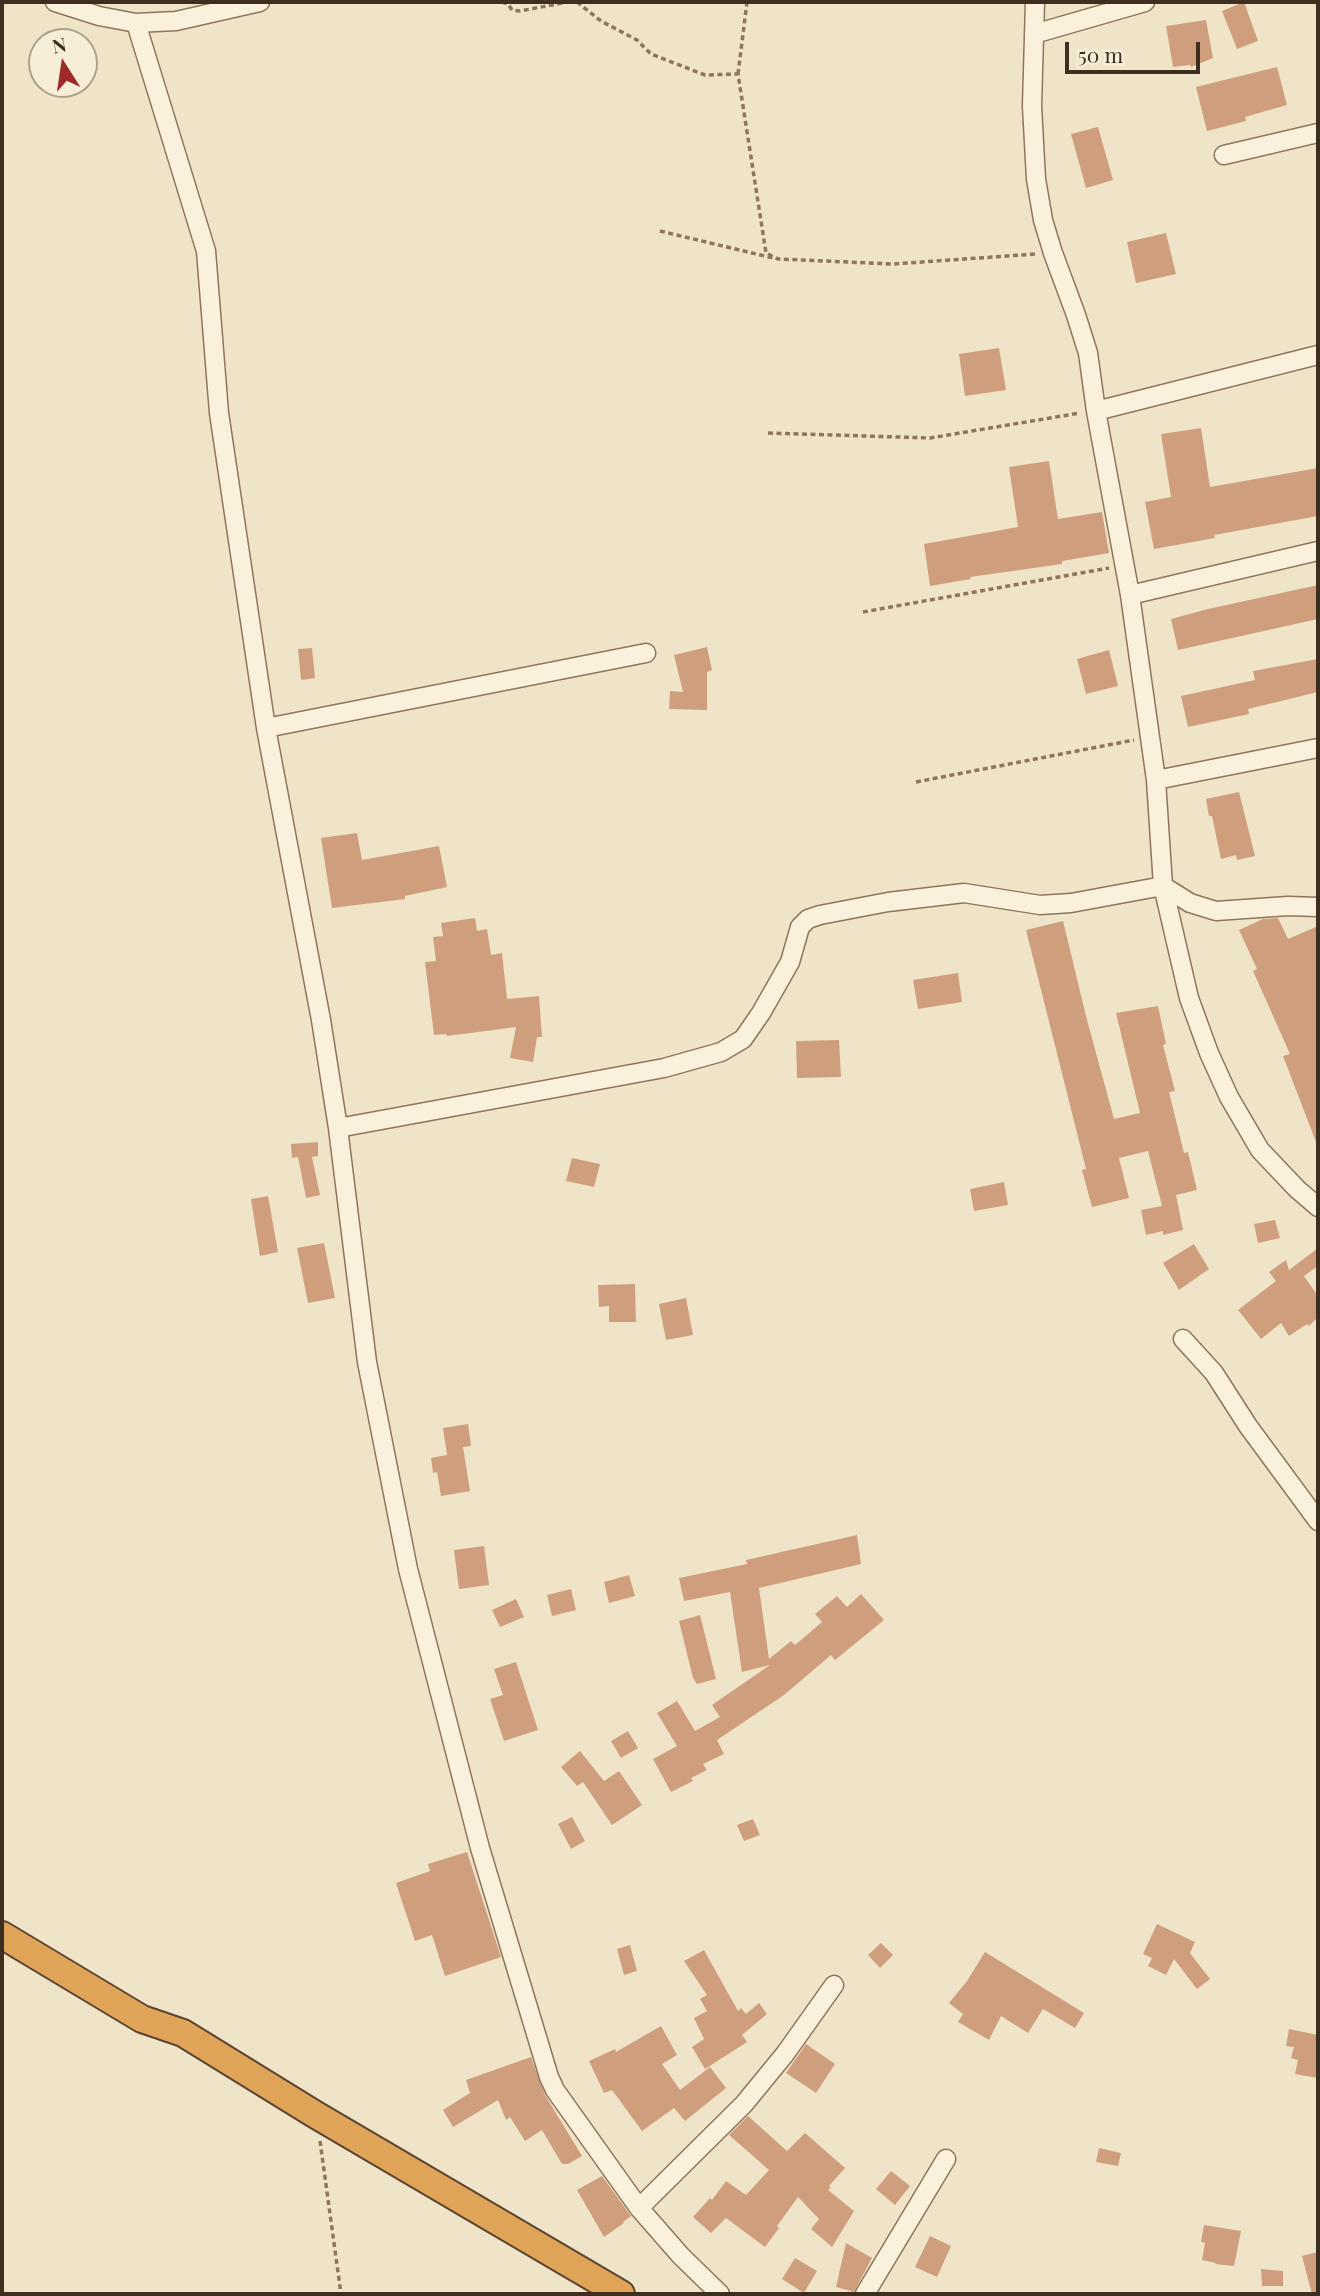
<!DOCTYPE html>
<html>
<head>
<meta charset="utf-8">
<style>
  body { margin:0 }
  #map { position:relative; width:1320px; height:2296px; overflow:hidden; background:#f0e4c8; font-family:"Playfair Display",serif }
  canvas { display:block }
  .frame { position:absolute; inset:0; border:4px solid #3d2e20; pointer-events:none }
  .north { position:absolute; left:28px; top:28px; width:70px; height:70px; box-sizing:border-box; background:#f7eed8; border:2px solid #ada18e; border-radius:50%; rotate:348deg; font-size:19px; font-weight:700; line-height:28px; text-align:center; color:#3d2e20 }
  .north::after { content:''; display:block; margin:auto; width:24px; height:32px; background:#9e2a2b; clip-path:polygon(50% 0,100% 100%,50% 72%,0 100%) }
  .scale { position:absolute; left:1065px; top:42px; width:135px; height:32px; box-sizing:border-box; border:4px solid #3d2e20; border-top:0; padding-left:9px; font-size:21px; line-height:24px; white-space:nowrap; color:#3d2e20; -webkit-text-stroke:5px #f7eed8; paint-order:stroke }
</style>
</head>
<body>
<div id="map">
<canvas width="1320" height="2296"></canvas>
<div class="frame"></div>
<div class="north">N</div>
<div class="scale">50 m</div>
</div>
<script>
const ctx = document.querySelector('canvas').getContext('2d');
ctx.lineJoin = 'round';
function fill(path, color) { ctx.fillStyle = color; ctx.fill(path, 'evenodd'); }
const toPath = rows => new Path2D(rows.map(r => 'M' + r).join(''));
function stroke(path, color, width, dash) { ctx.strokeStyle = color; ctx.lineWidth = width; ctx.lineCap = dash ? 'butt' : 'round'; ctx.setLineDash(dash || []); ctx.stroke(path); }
fill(toPath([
  [1244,2,1258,41,1237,49,1222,11],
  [1206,20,1213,58,1191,67,1190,65,1173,67,1166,26],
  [1277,67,1287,105,1245,117,1246,121,1207,131,1196,87],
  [1098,127,1113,180,1086,188,1071,134],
  [1166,233,1176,274,1136,283,1127,242],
  [999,348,1006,390,965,396,959,354],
  [1201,428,1210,487,1318,468,1318,516,1214,535,1215,538,1154,549,1145,502,1171,497,1161,434],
  [1049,461,1058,519,1102,512,1109,553,1062,561,1062,564,970,577,971,579,930,586,924,544,1018,527,1009,467],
  [1318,585,1318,619,1178,650,1171,619,1208,609],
  [707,647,712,670,707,672,707,710,669,709,670,691,683,692,674,655],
  [312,648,315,678,301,680,298,649],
  [1109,650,1118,686,1086,694,1077,659],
  [1318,659,1318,692,1248,709,1249,714,1188,727,1181,696,1255,680,1253,671],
  [1239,792,1255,856,1237,860,1236,855,1221,859,1212,816,1209,816,1206,799],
  [357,833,362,860,439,846,447,887,405,896,405,899,332,908,321,838],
  [475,918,477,931,487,929,491,955,502,953,507,999,539,996,542,1037,537,1037,533,1062,510,1058,516,1027,447,1036,446,1034,434,1035,425,962,436,961,433,937,443,936,441,923],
  [1278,918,1288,939,1318,926,1318,1141,1316,1142,1283,1056,1290,1054,1253,971,1257,969,1239,930,1263,919],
  [1063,921,1087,1020,1114,1119,1140,1113,1116,1013,1158,1006,1166,1044,1163,1045,1175,1091,1169,1092,1184,1153,1188,1152,1197,1190,1176,1195,1183,1230,1163,1235,1163,1231,1146,1235,1141,1210,1162,1206,1148,1151,1119,1158,1129,1198,1092,1207,1082,1170,1086,1169,1026,930],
  [958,973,962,1002,918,1009,913,980],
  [839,1040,841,1077,797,1078,796,1041],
  [318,1142,318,1156,312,1157,320,1195,306,1198,298,1157,292,1158,291,1144],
  [572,1158,600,1164,594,1187,566,1181],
  [1004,1182,1008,1205,974,1211,970,1189],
  [268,1196,278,1252,260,1256,251,1199],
  [1275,1220,1280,1238,1258,1243,1254,1224],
  [324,1243,335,1298,308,1303,297,1248],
  [1194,1244,1209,1269,1179,1290,1163,1263],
  [1318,1248,1318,1266,1304,1276,1318,1296,1318,1317,1309,1326,1307,1324,1289,1336,1281,1323,1261,1339,1238,1310,1276,1281,1269,1272,1286,1260,1289,1270],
  [635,1284,636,1322,609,1322,609,1306,599,1307,598,1285],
  [686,1298,693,1335,666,1340,659,1304],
  [468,1424,471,1446,463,1447,470,1491,441,1496,437,1472,433,1473,431,1458,447,1455,443,1428],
  [857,1535,861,1564,759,1588,769,1659,791,1641,795,1645,822,1622,815,1614,837,1596,847,1607,861,1594,884,1620,835,1660,831,1655,784,1695,717,1740,724,1754,703,1764,707,1770,691,1778,693,1781,671,1792,653,1759,677,1746,657,1713,677,1701,695,1731,720,1717,712,1705,770,1665,742,1672,730,1592,684,1601,679,1578,747,1564,746,1560],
  [484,1546,489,1585,459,1589,454,1550],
  [629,1575,635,1596,609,1603,604,1582],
  [571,1589,576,1610,552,1616,547,1595],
  [516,1599,524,1617,500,1627,492,1610],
  [700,1615,716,1679,697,1684,693,1678,679,1621],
  [516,1662,538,1730,504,1741,490,1699,503,1695,494,1669],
  [628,1731,638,1748,621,1758,611,1741],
  [580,1751,604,1781,619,1771,642,1805,612,1825,583,1782,577,1786,561,1767],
  [572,1817,585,1841,571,1849,558,1824],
  [753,1819,760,1835,744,1841,737,1825],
  [467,1852,501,1957,445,1976,432,1935,415,1941,396,1883,430,1871,428,1864],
  [1157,1924,1195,1942,1190,1953,1210,1979,1197,1989,1174,1959,1166,1975,1148,1966,1152,1958,1143,1954],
  [881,1943,893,1955,880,1968,868,1955],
  [630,1945,637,1971,624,1975,617,1949],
  [704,1950,738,2011,741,2008,746,2014,759,2003,767,2014,742,2035,747,2042,705,2069,692,2047,704,2039,694,2018,707,2011,700,1999,707,1995,684,1961],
  [985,1952,1084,2013,1075,2028,1043,2009,1028,2033,1001,2016,989,2040,958,2022,963,2014,949,2003,967,1981],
  [661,2026,677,2055,662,2064,680,2090,710,2067,726,2088,685,2121,674,2108,642,2131,612,2090,604,2093,589,2061,615,2049,616,2052],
  [1289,2029,1318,2035,1318,2078,1295,2074,1298,2060,1291,2058,1294,2047,1286,2046],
  [806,2044,835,2064,816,2093,786,2073],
  [531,2057,545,2095,582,2156,568,2164,562,2164,542,2130,525,2141,510,2117,506,2120,498,2100,453,2127,443,2110,470,2093,466,2080],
  [748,2116,787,2151,805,2133,845,2168,829,2186,831,2188,828,2190,854,2211,832,2247,811,2229,819,2219,798,2197,777,2226,779,2228,765,2247,726,2218,711,2233,693,2217,710,2198,712,2200,726,2181,746,2195,769,2170,729,2135],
  [1099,2148,1121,2153,1118,2166,1096,2162],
  [891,2171,910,2186,895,2205,876,2189],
  [602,2176,631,2216,623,2222,624,2223,604,2237,577,2190],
  [1204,2225,1241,2231,1234,2266,1215,2264,1216,2263,1202,2260,1205,2243,1201,2242],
  [930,2236,951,2246,937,2277,915,2267],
  [846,2243,872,2258,854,2292,836,2287],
  [1318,2252,1318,2294,1312,2294,1302,2256],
  [795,2258,817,2271,804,2293,782,2279],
  [1261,2269,1283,2271,1283,2286,1262,2286]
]), '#cf9f7d');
const minor = toPath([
  [55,2,99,16,136,23,176,21,260,2],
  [1035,2,1032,106,1036,179,1043,220,1053,253,1076,315,1088,353,1096,411,1130,595,1156,780,1163,886,1189,998,1209,1053,1229,1097,1260,1150,1297,1189,1318,1207],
  [136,23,206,251,219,413,266,728,321,1020,338,1128,367,1362,408,1569,480,1848,549,2077,555,2090,639,2208,681,2256,720,2294],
  [1034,34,1145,2],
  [1224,155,1318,133],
  [1096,411,1318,355],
  [1130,595,1318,551],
  [266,728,646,653],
  [1156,780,1318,748],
  [338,1128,664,1068,721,1052,743,1039,761,1013,790,962,800,927,808,919,820,915,888,902,964,893,1040,905,1071,903,1163,886,1190,903,1216,911,1288,906,1318,907],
  [1183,1339,1214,1373,1248,1426,1318,1521],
  [639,2208,744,2104,785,2054,834,1985],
  [865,2294,946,2159]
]);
const highway = toPath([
  [2,1935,142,2019,183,2033,316,2115,621,2294]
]);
stroke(minor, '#8d765c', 21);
stroke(highway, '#5b4430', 30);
stroke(toPath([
  [502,2,508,4,512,10,520,11,568,2],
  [577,2,601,21,637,40,651,54,705,75,738,74,766,253,778,259,893,264,1036,254],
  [738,74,747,2],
  [660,231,773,258],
  [768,433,930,438,1080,413],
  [863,612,1109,568],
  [916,782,1134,740],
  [320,2141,341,2294]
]), '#8d765c', 3.5, [5, 3.5]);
stroke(minor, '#faf1dc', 18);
stroke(highway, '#e0a458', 26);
</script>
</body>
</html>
